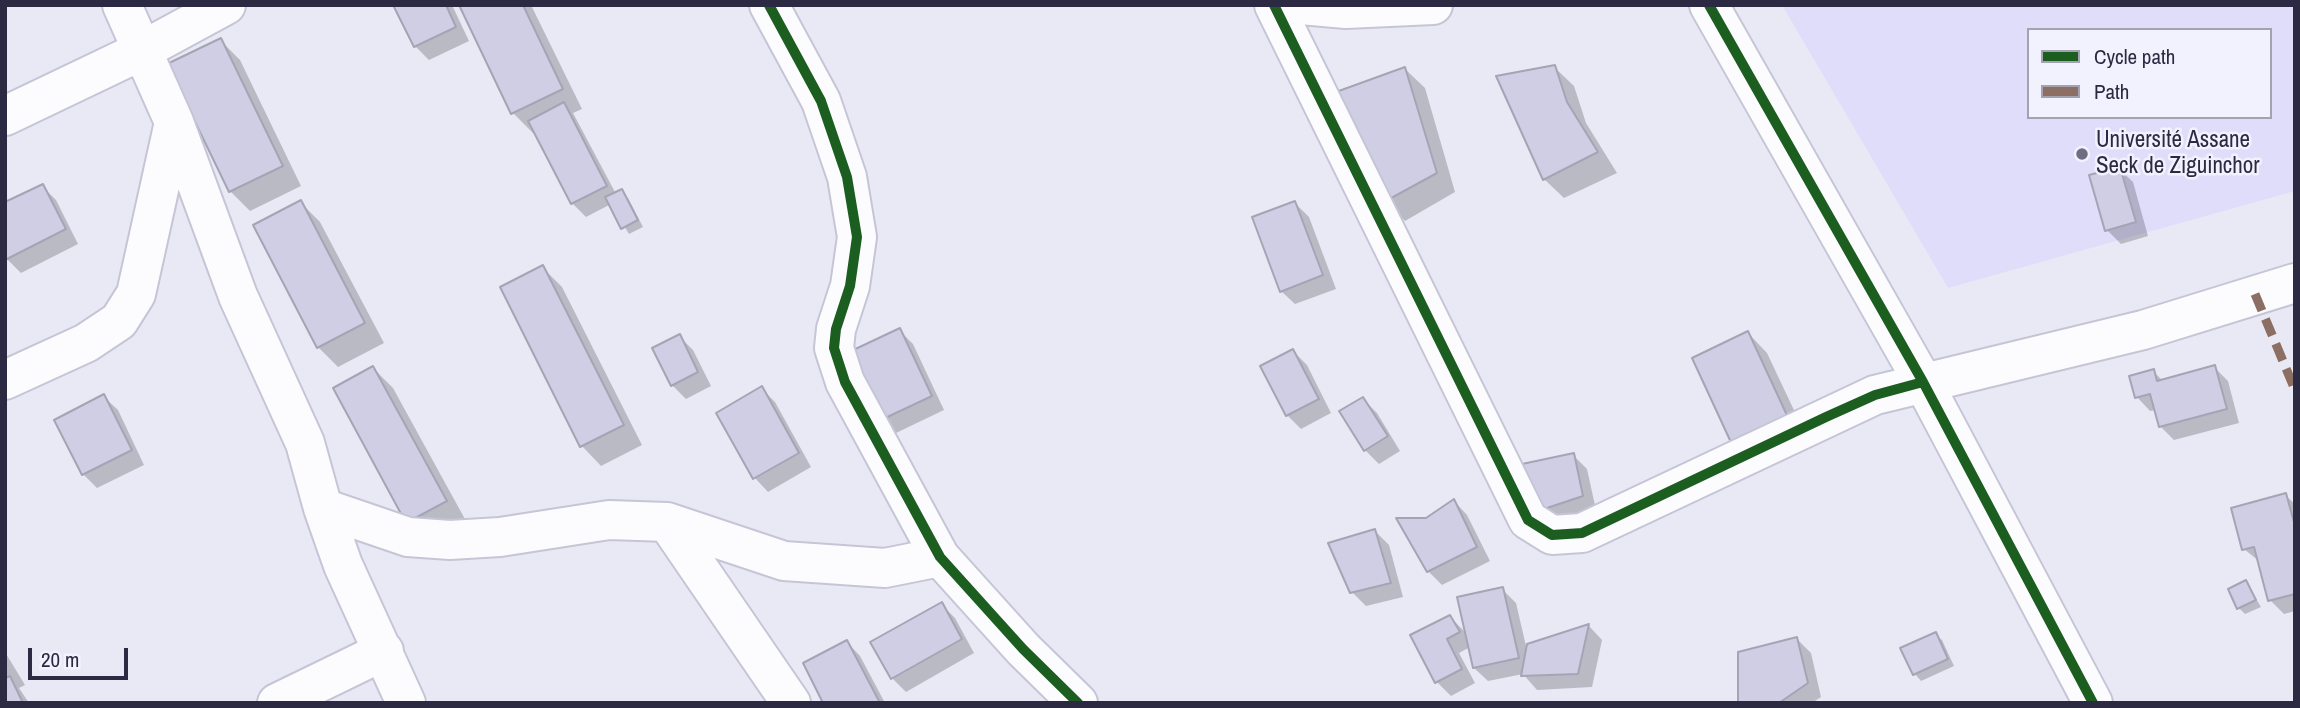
<!DOCTYPE html>
<html>
<head>
<meta charset="utf-8">
<style>
  body { margin:0 }
  #map { position:relative; width:2300px; height:708px; overflow:hidden; background:#e9e9f6; font-family:"Archivo Narrow",sans-serif }
  canvas { display:block }
  .frame { position:absolute; inset:0; border:7px solid #2c2a42; pointer-events:none }
  .legend { position:absolute; left:2027px; top:28px; width:245px; height:91px; box-sizing:border-box; background:#f2f2ff; border:2px solid #a3a2b3; margin:0; padding:9px 12px; list-style:none; font-size:21px; color:#2c2a42 }
  .legend li { display:flex; align-items:center; gap:14px; height:35px }
  .legend b { width:35px; border:2px solid #a3a2b3 }
  .scale { position:absolute; left:28px; top:648px; width:100px; height:32px; box-sizing:border-box; border:4px solid #2c2a42; border-top:0; padding-left:9px; font-size:21px; line-height:24px; white-space:nowrap; color:#2c2a42; -webkit-text-stroke:5px #f2f2ff; paint-order:stroke }
</style>
</head>
<body>
<div id="map">
<canvas width="2300" height="708"></canvas>
<div class="frame"></div>
<ul class="legend">
<li><b style="height:9px;background:#1b5e20"></b>Cycle path</li>
<li><b style="height:9px;background:#8d6e63"></b>Path</li>
</ul>
<div class="scale">20 m</div>
</div>
<script>
const ctx = document.querySelector('canvas').getContext('2d');
ctx.lineJoin = 'round';
function fill(path, color) { ctx.fillStyle = color; ctx.fill(path, 'evenodd'); }
const toPath = rows => new Path2D(rows.map(r => 'M' + r).join(''));
function stroke(path, color, width, dash) { ctx.strokeStyle = color; ctx.lineWidth = width; ctx.lineCap = dash ? 'butt' : 'round'; ctx.setLineDash(dash || []); ctx.stroke(path); }
function drawText(font, color, halo, rows, align = 'center') {
  ctx.font = font + ' "Archivo Narrow",sans-serif'; ctx.lineWidth = 5; ctx.setLineDash([]); ctx.textBaseline = 'middle'; ctx.strokeStyle = halo; ctx.fillStyle = color; for (const [text, x, y, turn = 0] of rows) {
    ctx.save(); ctx.translate(x, y); ctx.rotate((+turn || 0) * Math.PI / 180); ctx.textAlign = isNaN(turn) ? turn : align; if (halo) ctx.strokeText(text, 0, 0); ctx.fillText(text, 0, 0); ctx.restore();
  }
}
fill(toPath([
  [1782,5,2295,5,2295,191,1948,288],
  [2029,30,2270,30,2270,117,2029,117]
]), '#dfddfa');
fill(toPath([
  [395,5,452,5,469,41,429,60,415,46],
  [461,5,531,5,582,109,573,113,616,194,622,191,628,198,643,227,629,234,611,204,586,217,572,203,536,131,533,133,513,113],
  [220,40,240,60,301,186,250,211,230,191],
  [1554,67,1574,86,1586,123,1617,173,1564,198,1544,179],
  [1405,69,1425,88,1455,192,1405,221,1385,201],
  [2119,169,2133,182,2148,236,2121,244,2107,230],
  [42,186,56,200,78,244,21,273,7,259],
  [300,202,320,222,384,343,338,367,318,347],
  [1295,203,1309,217,1336,289,1295,304,1281,291],
  [542,267,562,287,642,445,601,466,582,446,502,288],
  [899,330,913,344,944,410,896,433,882,419],
  [1748,333,1767,353,1810,444,1737,450],
  [679,336,693,350,711,386,686,399,672,385],
  [1293,351,1307,365,1331,413,1301,429,1287,415],
  [2214,367,2228,381,2239,423,2174,440,2161,427,2156,410,2150,411,2137,397,2153,371,2163,381],
  [373,368,393,388,466,521,407,522],
  [761,388,775,402,811,467,768,492,755,478],
  [104,397,118,410,144,465,97,488,83,474],
  [1363,399,1377,413,1400,451,1379,464,1365,450],
  [1573,455,1587,469,1596,510,1545,527,1531,513],
  [2285,495,2295,504,2295,611,2284,614,2270,600,2260,562,2244,549],
  [1454,501,1467,515,1490,561,1442,585,1428,571,1427,520],
  [1375,531,1389,545,1403,597,1366,606,1352,592],
  [2246,582,2261,607,2245,614,2238,607],
  [1502,589,1516,603,1526,646,1589,626,1602,640,1592,687,1537,690,1523,674,1488,681,1474,668,1470,647,1459,653,1475,683,1451,696,1437,682,1450,617,1467,634],
  [941,604,955,618,974,653,906,692,892,678],
  [1935,634,1942,640,1954,666,1921,681,1915,674],
  [1797,639,1811,653,1821,697,1812,703,1740,703],
  [847,642,860,656,885,703,825,703],
  [5,652,25,685,19,688,29,703,5,703]
]), '#0003');
const building = toPath([
  [393,5,446,5,456,27,414,47,393,5],
  [459,5,523,5,563,89,511,114,459,5],
  [221,38,283,166,229,192,167,64,221,38],
  [1555,65,1567,102,1598,152,1543,180,1496,76,1555,65],
  [1405,67,1437,173,1384,202,1336,92,1405,67],
  [564,102,607,186,571,204,528,121,564,102],
  [2120,167,2136,222,2105,231,2089,175,2120,167],
  [43,184,66,229,5,260,5,202,43,184],
  [622,189,638,220,621,229,605,197,622,189],
  [301,200,365,323,317,348,253,225,301,200],
  [1295,201,1323,275,1280,292,1252,217,1295,201],
  [543,265,624,425,580,447,500,287,543,265],
  [900,328,932,396,881,420,849,352,900,328],
  [1748,331,1791,424,1735,451,1692,358,1748,331],
  [680,334,698,372,671,386,652,348,680,334],
  [1293,349,1319,399,1286,416,1260,366,1293,349],
  [2215,365,2227,409,2159,427,2150,394,2135,398,2129,376,2154,369,2157,381,2215,365],
  [373,366,447,501,406,523,333,388,373,366],
  [762,386,799,453,753,479,716,413,762,386],
  [104,394,132,450,82,475,54,420,104,394],
  [1363,397,1388,436,1364,451,1339,411,1363,397],
  [1574,453,1583,496,1529,514,1522,464,1574,453],
  [2286,493,2295,526,2295,594,2268,601,2254,547,2242,550,2231,508,2286,493],
  [1454,499,1477,547,1427,572,1396,518,1426,518,1454,499],
  [1375,529,1391,583,1350,593,1328,543,1375,529],
  [2246,580,2256,600,2237,609,2228,589,2246,580],
  [1503,587,1519,658,1473,668,1457,597,1503,587],
  [942,602,962,639,891,679,870,642,942,602],
  [1450,615,1460,632,1447,639,1462,669,1435,683,1410,635,1450,615],
  [1589,624,1578,674,1521,676,1527,644,1589,624],
  [1936,632,1948,659,1913,675,1900,648,1936,632],
  [1797,637,1808,683,1779,703,1738,703,1738,652,1797,637],
  [847,640,880,703,823,703,803,663,847,640],
  [10,676,23,703,5,703,5,678,10,676]
]);
fill(building, '#cfcee5');
stroke(building, '#a5a4b5', 2);
const minor = toPath([
  [122,5,174,122,238,296,305,443,323,508,343,565,406,703],
  [769,5,821,101,847,177,857,237,850,286,836,329,834,348,845,382,940,557,1023,649,1078,703],
  [1274,5,1528,520,1552,535,1582,533,1875,395,2143,330,2295,283],
  [1301,5,1346,9,1433,5],
  [1709,5,1923,382,2093,703],
  [5,116,143,50,226,5],
  [5,380,86,343,119,321,136,294,174,122],
  [323,508,408,537,450,540,500,537,609,520,667,522,784,561,885,568,940,557],
  [667,522,791,703],
  [277,703,384,651]
]);
stroke(minor, '#c6c5d6', 42);
stroke(minor, '#fcfcfe', 38);
stroke(toPath([
  [2255,294,2295,390]
]), '#8d6e63', 9, [18, 9]);
stroke(toPath([
  [769,5,821,101,847,177,857,237,850,286,836,329,834,348,845,382,940,557,1023,649,1078,703],
  [1274,5,1528,520,1552,535,1582,533,1826,417,1875,395,1923,382],
  [1709,5,1923,382,2093,703]
]), '#1b5e20', 10);
for (const [x, y, r, color] of [
  [2082,154,7,"#6e6d81"]
]) { const dot = new Path2D(); dot.arc(x, y, r, 0, 2 * Math.PI); ctx.fillStyle = color; ctx.fill(dot); stroke(dot, '#f2f2ff', 2.5); }
drawText('23px', '#2c2a42', '#f2f2ff', [
  ["Université Assane",2096,141],
  ["Seck de Ziguinchor",2096,167]
], 'left');
</script>
</body>
</html>
